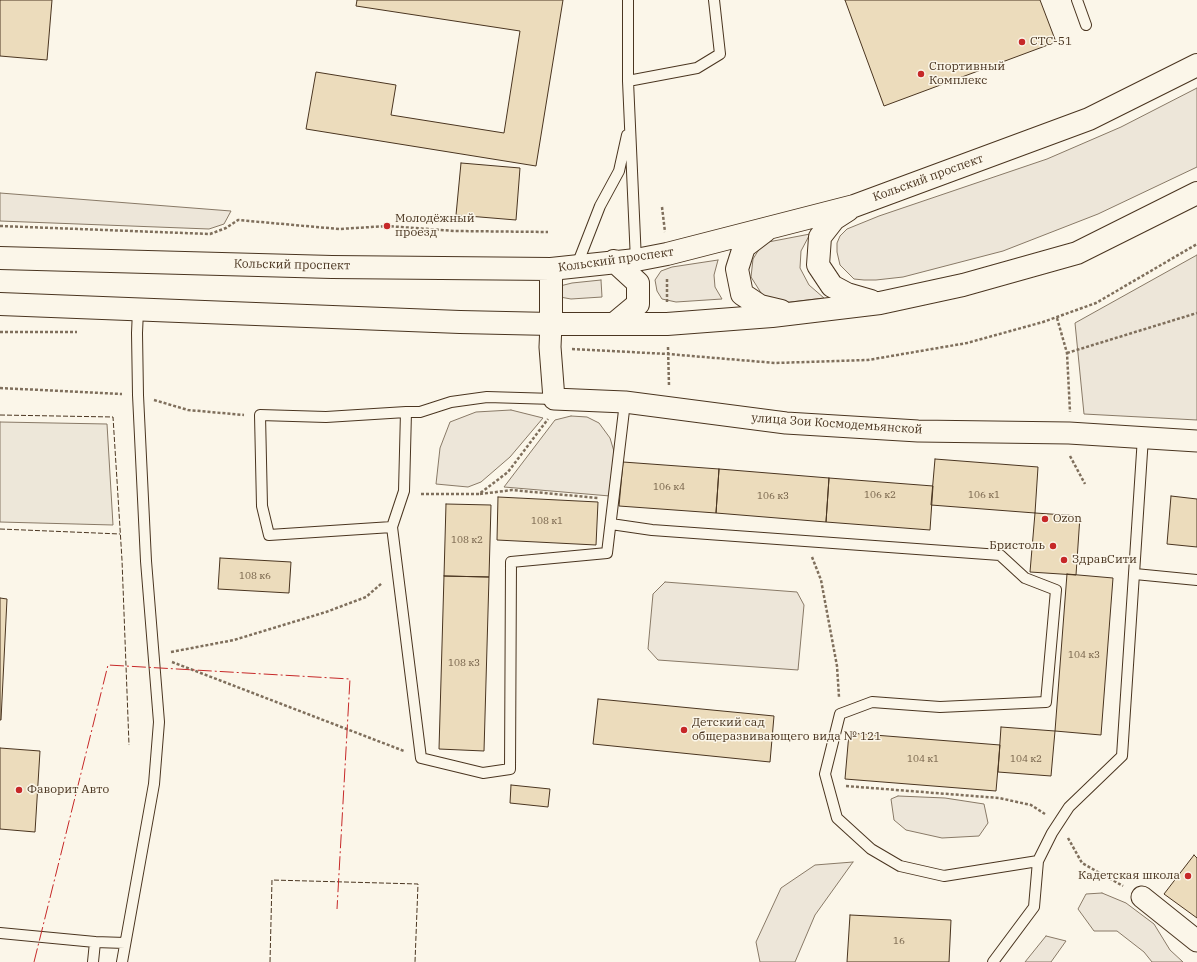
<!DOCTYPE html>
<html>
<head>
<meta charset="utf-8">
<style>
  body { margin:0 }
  canvas { display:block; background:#fbf6e9 }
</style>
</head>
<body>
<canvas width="1197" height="962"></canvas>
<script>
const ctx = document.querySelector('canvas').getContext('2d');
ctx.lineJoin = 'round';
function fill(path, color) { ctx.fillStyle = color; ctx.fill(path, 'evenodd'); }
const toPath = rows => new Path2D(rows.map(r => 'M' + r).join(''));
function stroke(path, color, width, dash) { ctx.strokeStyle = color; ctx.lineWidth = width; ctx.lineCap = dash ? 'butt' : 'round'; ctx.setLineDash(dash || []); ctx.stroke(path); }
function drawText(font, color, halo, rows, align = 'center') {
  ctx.font = font + ' "IBM Plex Serif",serif'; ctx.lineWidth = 3; ctx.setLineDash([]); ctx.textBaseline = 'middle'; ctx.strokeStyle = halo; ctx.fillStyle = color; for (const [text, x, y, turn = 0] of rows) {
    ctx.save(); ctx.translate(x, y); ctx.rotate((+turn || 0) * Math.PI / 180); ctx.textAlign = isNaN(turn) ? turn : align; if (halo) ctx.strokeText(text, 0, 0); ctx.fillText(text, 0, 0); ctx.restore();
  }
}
const green = toPath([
  [1197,88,1197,167,1098,214,1003,251,903,277,876,280,864,280,854,279,840,265,837,252,837,243,840,236,847,229,879,216,1047,159,1121,127,1197,88],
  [0,193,231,211,224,224,209,229,0,221,0,193],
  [810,234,801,251,800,268,809,285,824,298,782,303,763,296,751,277,753,259,763,243,810,234],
  [1197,255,1197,420,1084,414,1075,323,1197,255],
  [718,260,714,275,715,287,722,299,676,302,662,299,657,291,655,280,661,271,672,267,718,260],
  [601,280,602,297,571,299,560,297,560,286,572,283,601,280],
  [511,410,543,418,510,457,481,482,468,487,436,484,440,448,450,422,476,412,511,410],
  [571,416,587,417,599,423,610,438,616,458,610,496,504,487,555,420,571,416],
  [665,582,797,592,804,605,798,670,658,660,648,649,653,594,665,582],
  [898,796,945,798,984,804,988,823,979,836,942,838,906,830,894,820,891,799,898,796],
  [853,862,815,915,795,962,760,962,756,942,781,888,815,865,853,862],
  [1102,893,1126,903,1154,924,1170,950,1183,962,1152,962,1144,952,1117,931,1094,931,1078,909,1086,894,1102,893],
  [1046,936,1066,941,1051,962,1025,962,1046,936]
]);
fill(green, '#ede6d9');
stroke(green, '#887966', 1);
const parking = toPath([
  [0,422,107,424,113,525,0,522,0,422]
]);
fill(parking, '#ede7d9');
stroke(parking, '#887966', 1);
const building = toPath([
  [0,0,52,0,47,60,0,56,0,0],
  [357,0,563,0,536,166,306,129,316,72,396,85,391,115,504,133,520,31,356,6,357,0],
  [845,0,1040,0,1056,42,884,106,845,0],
  [461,163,520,168,516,220,456,215,461,163],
  [935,459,1038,467,1035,513,931,505,935,459],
  [623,462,719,469,716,513,619,506,623,462],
  [719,469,829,478,826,522,716,513,719,469],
  [829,478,933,486,930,530,826,522,829,478],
  [1171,496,1197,499,1197,547,1167,544,1171,496],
  [498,497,598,502,596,545,497,540,498,497],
  [446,504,491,505,489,577,444,576,446,504],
  [1035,513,1080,516,1076,575,1030,572,1035,513],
  [220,558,291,562,289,593,218,589,220,558],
  [1067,574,1113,578,1101,735,1055,731,1067,574],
  [444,576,489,577,484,751,439,749,444,576],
  [0,598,7,599,1,720,0,720,0,598],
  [598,699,774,716,770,762,593,744,598,699],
  [1001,727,1055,731,1051,776,998,772,1001,727],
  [849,733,1000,745,996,791,845,779,849,733],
  [0,748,40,751,35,832,0,829,0,748],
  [511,785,550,789,548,807,510,803,511,785],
  [1194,855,1197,858,1197,918,1164,894,1194,855],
  [850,915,951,920,949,962,847,962,850,915]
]);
fill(building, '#ecdcbc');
stroke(building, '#4a3520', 1);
const lane = toPath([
  [628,0,628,81],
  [1077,0,1086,25],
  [636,261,628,81,697,68,720,54,714,0],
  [577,265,600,206,619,171,627,135],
  [406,412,404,491,392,527,269,535,262,506,260,415,326,417,406,412,420,412,451,402,487,397,554,399],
  [611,524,652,530,1000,555,1025,578,1056,590,1046,702,940,707,872,702,840,714,825,774,837,818,871,849,900,866,944,876,1038,861],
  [392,527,421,758,483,773,510,769,511,562,607,553,625,402],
  [1135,574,1197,580],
  [0,933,95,942,125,943],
  [93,962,95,942],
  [122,962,154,784,159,722,146,561,138,395,137,333,138,310],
  [993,962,1034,907,1038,861,1052,833,1069,807,1122,756,1143,437]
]);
const street = toPath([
  [551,324,550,347,554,399,625,402,786,423,918,431,1069,433,1197,441],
  [1142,897,1197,941]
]);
const primary = toPath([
  [848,210,834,219,820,237,818,265,832,286,847,294,871,301],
  [765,231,744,247,737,269,742,294,760,306,781,311],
  [0,258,332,267,551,269,636,260,667,254,854,206,1089,119,1197,65],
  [614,261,638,283,638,304,614,324],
  [0,304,460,322,551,324,667,324,772,316,880,303,963,285,1077,253,1197,193],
  [551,324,551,269]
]);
stroke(lane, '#4a3520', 12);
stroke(street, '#4a3520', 23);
stroke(primary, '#4a3520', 24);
stroke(toPath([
  [662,207,665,232],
  [0,226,210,234,226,228,238,220,339,229,387,226,455,231,548,232],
  [667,302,667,277],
  [1057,318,1067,353,1070,412],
  [0,332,77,332],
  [668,347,669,386],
  [572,349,668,354,775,363,868,360,967,343,1043,322,1096,303,1197,244],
  [1067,353,1197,313],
  [0,388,122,394],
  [154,400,188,410,244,415],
  [1070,456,1085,484],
  [421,494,479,494,508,472,548,419],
  [480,494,512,490,598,498],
  [812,557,821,580,837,666,839,697],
  [171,652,234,640,326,612,366,597,382,583],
  [172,662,404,751],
  [846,786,999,798,1031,805,1045,814],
  [1068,838,1082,863,1123,886]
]), '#7f6f5c', 2.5, [3, 2]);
stroke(lane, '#fbf6e9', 10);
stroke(street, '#fbf6e9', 21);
stroke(primary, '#fbf6e9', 22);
stroke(toPath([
  [0,415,113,417,122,560,129,745],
  [0,529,120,534],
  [270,962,272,880,418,884,415,962]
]), '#4a3520', 1, [5, 2]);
stroke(toPath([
  [34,962,108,665,350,679,337,909]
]), '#c62828', 1, [14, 3, 2, 3]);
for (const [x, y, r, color] of [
  [1022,42,4,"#c62828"],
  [921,74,4,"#c62828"],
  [387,226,4,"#c62828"],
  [1045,519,4,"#c62828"],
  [1053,546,4,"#c62828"],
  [1064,560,4,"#c62828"],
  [684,730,4,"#c62828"],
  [19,790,4,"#c62828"],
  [1188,876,4,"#c62828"]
]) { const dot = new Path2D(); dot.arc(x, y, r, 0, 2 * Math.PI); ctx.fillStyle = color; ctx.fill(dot); stroke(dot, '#fbf6e9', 1.5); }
drawText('10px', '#725f47', null, [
  ["106 к4",669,487],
  ["106 к2",880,495],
  ["106 к1",984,495],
  ["106 к3",773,496],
  ["108 к1",547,521],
  ["108 к2",467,540],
  ["108 к6",255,576],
  ["104 к3",1084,655],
  ["108 к3",464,663],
  ["104 к1",923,759],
  ["104 к2",1026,759],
  ["16",899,941]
]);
drawText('12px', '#4a3520', '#fbf6e9', [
  ["СТС-51",1030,42],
  ["Спортивный",929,67],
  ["Комплекс",929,81],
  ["Молодёжный",395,219],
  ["проезд",395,233],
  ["Ozon",1053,519],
  ["Бристоль",1045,546,"right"],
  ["ЗдравСити",1072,560],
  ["Детский сад",692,723],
  ["общеразвивающего вида № 121",692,737],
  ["Фаворит Авто",27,790],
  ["Кадетская школа",1180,876,"right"]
], 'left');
drawText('12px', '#4a3520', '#fbf6e9', [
  ["Кольский проспект",928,178,-20],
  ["Кольский проспект",616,260,-8],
  ["Кольский проспект",292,265,1],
  ["улица Зои Космодемьянской",837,424,4]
]);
</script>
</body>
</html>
